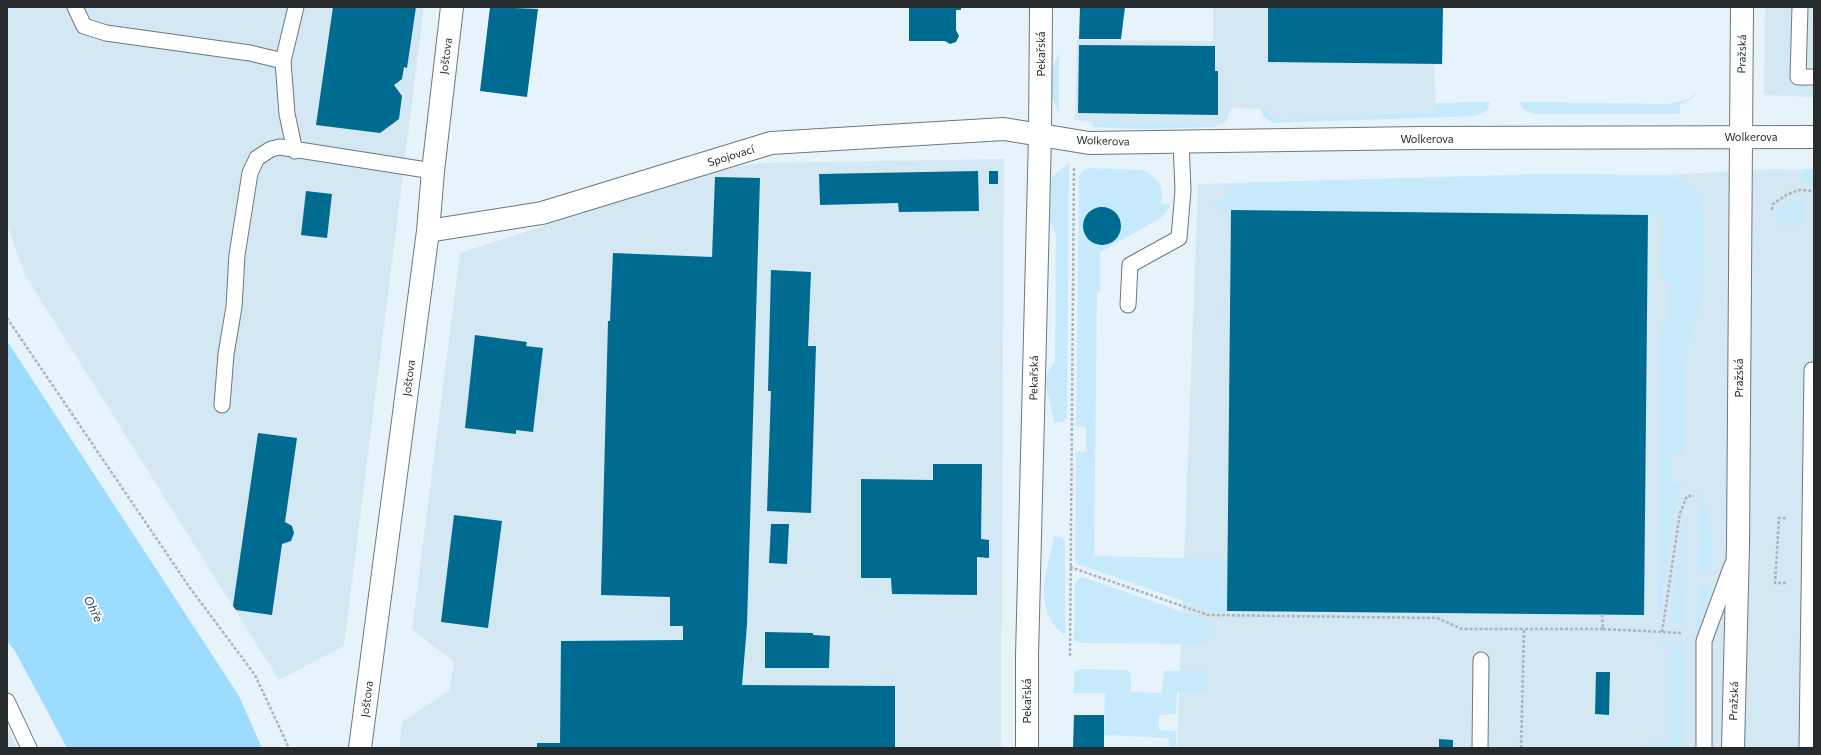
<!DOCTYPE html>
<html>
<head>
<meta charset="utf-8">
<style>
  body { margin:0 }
  #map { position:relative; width:1821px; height:755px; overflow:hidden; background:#e6f3fa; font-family:Commissioner,sans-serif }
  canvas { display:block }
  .frame { position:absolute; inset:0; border:8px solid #262b2d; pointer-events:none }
</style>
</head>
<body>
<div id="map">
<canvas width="1821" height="755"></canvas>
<div class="frame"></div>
</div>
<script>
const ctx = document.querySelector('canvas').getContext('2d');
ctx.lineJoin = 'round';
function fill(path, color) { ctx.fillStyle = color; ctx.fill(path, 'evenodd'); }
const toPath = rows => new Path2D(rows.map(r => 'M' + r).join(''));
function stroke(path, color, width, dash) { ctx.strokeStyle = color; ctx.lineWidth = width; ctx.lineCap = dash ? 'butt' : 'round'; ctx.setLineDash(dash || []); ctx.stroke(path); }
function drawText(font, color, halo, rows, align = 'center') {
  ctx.font = font + ' Commissioner,sans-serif'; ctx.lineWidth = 4; ctx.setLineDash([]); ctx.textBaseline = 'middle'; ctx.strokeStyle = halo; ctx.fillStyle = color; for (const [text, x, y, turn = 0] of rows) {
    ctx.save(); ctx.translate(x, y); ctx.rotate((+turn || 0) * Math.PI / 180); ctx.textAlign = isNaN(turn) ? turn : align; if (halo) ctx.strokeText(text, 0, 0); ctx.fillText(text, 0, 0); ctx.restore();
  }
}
fill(toPath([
  [7,7,424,7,344,646,279,680,25,275,7,225],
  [1213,7,1443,7,1443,65,1434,65,1436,112,1275,118,1267,109,1231,108,1218,122,1206,124,1098,123,1075,120,1077,40,1213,41],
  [1765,7,1814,7,1814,97,1764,95],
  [1004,159,1001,748,399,748,402,722,449,691,454,662,412,629,460,253,722,168,762,163],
  [1773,169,1814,170,1814,748,1177,748,1198,184,1548,174,1663,175],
  [7,728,17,748,7,748]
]), '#d3e8f3');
fill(toPath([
  [1059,53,1059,113,1049,93,1049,75],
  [1699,91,1693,98,1680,105,1680,113,1672,114,1535,114,1529,112,1523,109,1519,102,1668,104,1689,99],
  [1490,102,1487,110,1476,116,1272,123,1263,116,1261,109,1267,109,1276,118,1436,112,1436,103],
  [1231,108,1226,121,1215,127,1146,129,1093,127,1093,122,1206,124,1218,122],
  [1069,163,1067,418,1062,422,1054,422,1045,380,1047,374,1055,362,1056,234,1046,214,1047,188,1053,176],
  [1090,168,1141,170,1147,172,1157,180,1161,186,1162,194,1161,204,1170,204,1166,213,1159,219,1100,252,1100,291,1097,292,1094,556,1227,559,1227,611,1209,610,1075,563,1076,452,1086,452,1086,427,1076,426,1079,176,1084,170],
  [1804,169,1814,169,1814,185,1801,182,1800,173],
  [1548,174,1669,176,1687,184,1696,194,1702,206,1704,214,1703,293,1683,366,1683,455,1672,455,1672,483,1682,484,1674,514,1658,623,1661,325,1669,325,1670,281,1661,281,1662,215,1214,210,1213,209,1212,203,1221,202,1225,193,1230,188,1244,183],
  [1803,197,1803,224,1800,226,1776,225,1777,212,1791,201],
  [1700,490,1712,532,1711,573,1698,574],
  [1685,516,1688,516,1685,624,1669,624],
  [1054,536,1062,537,1065,542,1065,636,1054,626,1048,614,1044,600,1044,583],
  [1082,577,1209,621,1209,639,1207,642,1204,644,1082,643,1074,641,1075,584,1078,579],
  [1699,584,1711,585,1710,596,1697,636],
  [1658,641,1684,642,1683,748,1642,748,1642,745,1649,745,1649,743,1670,743,1671,649,1658,648],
  [1083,669,1127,670,1131,674,1131,692,1162,693,1164,671,1204,670,1207,671,1208,674,1208,692,1177,692,1176,714,1159,715,1159,730,1176,731,1176,748,1169,748,1169,738,1104,735,1105,693,1074,693,1074,671]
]), '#c7e9fc');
fill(toPath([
  [7,341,239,696,262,748,67,748,15,651,7,641]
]), '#9cdcff');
fill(toPath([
  [333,7,416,7,407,68,404,67,402,79,394,85,402,96,399,119,380,133,316,125],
  [490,7,538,9,527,97,480,91],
  [909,7,961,7,961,10,956,10,956,30,959,36,956,42,950,44,945,41,909,41],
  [1080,7,1125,7,1121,39,1079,39],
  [1268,7,1443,7,1442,64,1268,62],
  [1079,45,1215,46,1215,71,1218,71,1218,115,1078,113],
  [978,171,979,211,899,212,898,203,820,205,819,174],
  [989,171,998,171,998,184,989,184],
  [715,177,760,178,747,625,742,685,895,686,895,748,537,748,537,743,560,743,561,641,683,640,683,626,670,626,670,597,601,595,608,321,610,321,613,253,712,257],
  [306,191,332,194,327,238,301,235],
  '1083 226a19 19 0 1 1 38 0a19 19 0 1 1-38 0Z',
  [1231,210,1648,215,1644,615,1227,611],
  [771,270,811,272,808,346,816,346,811,513,767,511,771,391,768,391],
  [475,335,527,342,526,346,543,348,533,432,516,430,516,434,465,428],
  [258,433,297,438,285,522,292,526,294,533,291,541,282,544,272,615,236,610,233,606],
  [933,464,982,464,981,539,989,540,989,558,977,557,977,595,892,594,891,578,861,578,861,479,933,480],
  [454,515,502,521,488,628,441,622],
  [771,524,789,524,787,564,769,563],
  [765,632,813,633,813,635,830,636,829,668,765,668],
  [1596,672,1610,672,1609,715,1595,714],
  [1074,715,1104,715,1104,748,1073,748],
  [1439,739,1453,740,1453,748,1439,748]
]), '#006b91');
const service = toPath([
  [75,7,84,26,106,33,250,53,283,61,287,114,295,151],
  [1800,7,1798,77,1814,77],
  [283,61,296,7],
  [1128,305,1130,265,1179,238,1183,190,1181,142],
  [222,405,226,354,234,307,237,255,250,173,257,158,271,149,280,147,433,171],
  [7,701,29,748],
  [1480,748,1481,660],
  [1704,748,1704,641,1732,565],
  [1807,748,1812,370,1814,370]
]);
const minor = toPath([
  [428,231,542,213,771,143,1004,129,1089,143,1420,138,1814,137],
  [360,748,428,231,433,171,452,7],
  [1027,748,1027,656,1040,135,1041,7]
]);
const secondary = toPath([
  [1733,748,1738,545,1742,7]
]);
stroke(service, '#6c787e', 17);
stroke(minor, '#6c787e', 24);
stroke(secondary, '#6c787e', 24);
stroke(toPath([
  [1772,210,1773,204,1788,194,1800,190,1814,191],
  [7,318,190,588,255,675,289,748],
  [1070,567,1208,615,1437,618,1462,629,1524,629],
  [1786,583,1775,583,1779,518,1788,518],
  [1603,629,1682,633],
  [1662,632,1680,513,1687,496,1694,496],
  [1070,656,1074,167],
  [1521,748,1524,629,1603,629,1602,614]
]), '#aab4ba', 2.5, [3, 2]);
stroke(service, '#fff', 15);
stroke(minor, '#fff', 22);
stroke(secondary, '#fff', 22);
drawText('11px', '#262b2d', '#fff', [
  ["Pekařská",1041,54,-90],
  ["Pražská",1742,54,-89],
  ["Joštova",446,56,-83],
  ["Wolkerova",1751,137],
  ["Wolkerova",1427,139],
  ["Wolkerova",1103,141,2],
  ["Spojovací",731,156,-17],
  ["Joštova",409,378,-83],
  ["Pekařská",1034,378,-89],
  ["Pražská",1739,378,-90],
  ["Joštova",367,699,-83],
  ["Pekařská",1027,701,-90],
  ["Pražská",1734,701,-88]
]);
drawText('italic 12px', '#224659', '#fff', [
  ["Ohře",93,609,63]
]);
</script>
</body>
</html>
